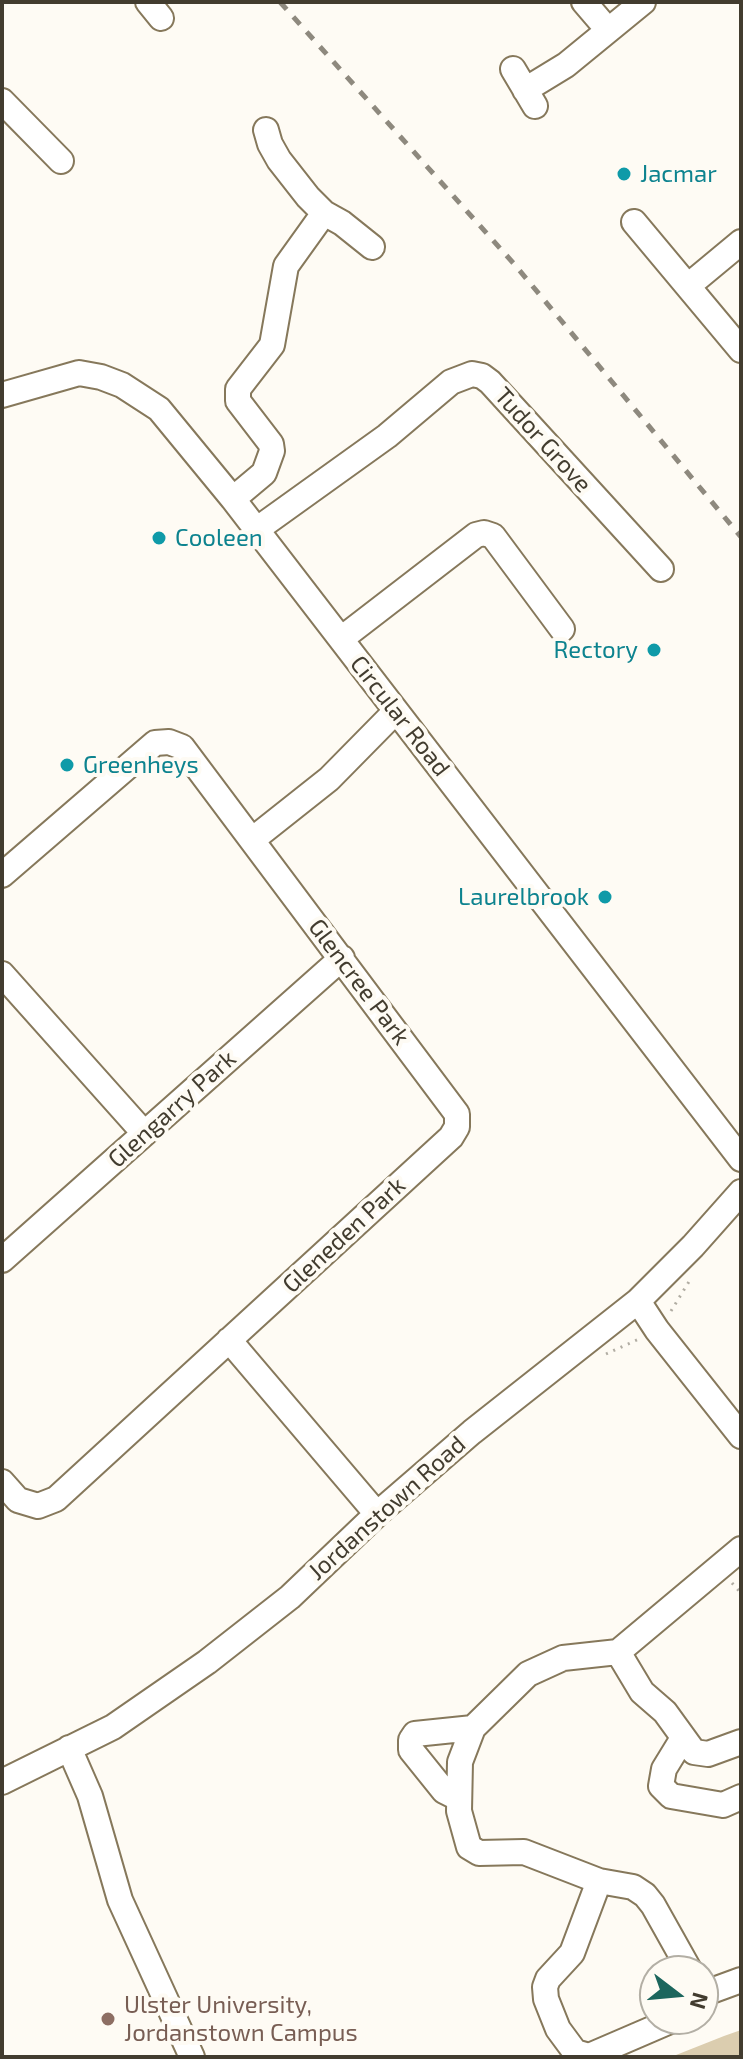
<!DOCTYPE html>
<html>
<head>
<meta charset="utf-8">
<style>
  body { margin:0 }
  #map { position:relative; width:743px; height:2059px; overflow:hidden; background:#fefbf4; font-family:"Exo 2",sans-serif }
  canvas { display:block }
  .frame { position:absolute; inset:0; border:4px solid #423c2f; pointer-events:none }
  .north { position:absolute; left:639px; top:1955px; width:80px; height:80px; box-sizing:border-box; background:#fefbf4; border:2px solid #b3afa5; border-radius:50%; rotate:106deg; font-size:22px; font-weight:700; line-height:32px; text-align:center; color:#423c2f }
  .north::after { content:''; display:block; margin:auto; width:28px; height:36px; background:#1c665d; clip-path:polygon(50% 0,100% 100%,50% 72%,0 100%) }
</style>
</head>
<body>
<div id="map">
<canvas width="743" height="2059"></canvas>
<div class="frame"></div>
<div class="north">N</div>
</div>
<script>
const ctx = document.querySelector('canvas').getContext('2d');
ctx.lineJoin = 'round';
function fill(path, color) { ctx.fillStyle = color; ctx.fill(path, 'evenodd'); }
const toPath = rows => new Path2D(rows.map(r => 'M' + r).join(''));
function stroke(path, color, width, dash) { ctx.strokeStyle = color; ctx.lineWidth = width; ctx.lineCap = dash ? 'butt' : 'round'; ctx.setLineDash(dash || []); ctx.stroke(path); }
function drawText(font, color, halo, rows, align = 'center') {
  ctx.font = font + ' "Exo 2",sans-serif'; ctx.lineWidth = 8; ctx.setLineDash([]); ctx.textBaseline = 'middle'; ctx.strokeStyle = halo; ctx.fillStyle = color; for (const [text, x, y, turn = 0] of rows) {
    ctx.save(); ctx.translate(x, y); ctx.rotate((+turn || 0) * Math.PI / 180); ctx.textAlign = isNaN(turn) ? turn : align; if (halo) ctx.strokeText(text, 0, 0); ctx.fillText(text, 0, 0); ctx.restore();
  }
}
fill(toPath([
  [741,2030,741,2057,671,2057,724,2036]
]), '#dbcdaf');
const minor = toPath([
  [148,2,161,18],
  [584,2,608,30],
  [513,69,535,106],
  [525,90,566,65,643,2],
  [2,101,61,161],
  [266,130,270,144,279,160,308,197,324,213,342,223,372,247],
  [634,222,741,350],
  [688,286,741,242],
  [2,395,79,373,101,377,122,385,159,409,233,499,741,1159],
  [233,499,264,473,272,451,271,444,238,401,238,389,272,345,286,266,324,213],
  [256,530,387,436,451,382,472,374,482,376,490,382,661,569],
  [341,639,476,535,484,533,493,536,562,629],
  [252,840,329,779,396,711],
  [2,875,155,743,169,742,182,747,457,1114,457,1127,451,1137,56,1499,38,1506,18,1500,2,1482],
  [2,974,144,1133],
  [2,1260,342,958],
  [638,1301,657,1330,741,1436],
  [229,1340,377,1514],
  [618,1652,642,1692,665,1712,694,1752,708,1754,741,1742],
  [683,1738,664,1769,661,1786,671,1796,723,1805,741,1797],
  [69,1748,90,1796,120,1900,192,2057],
  [2,1782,113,1727,207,1662,290,1597,377,1514,472,1432,638,1301,693,1246,741,1192],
  [458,1798,444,1791,411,1750,411,1740,415,1734,473,1728],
  [599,1881,572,1953,548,1979,545,1987,546,1999,558,2029,575,2052,589,2056,675,2019],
  [690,1971,653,1905,645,1895,633,1887,599,1881,524,1852,479,1853,469,1847,459,1811,460,1762,473,1728,528,1674,563,1658,618,1652,741,1549],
  [703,1989,711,1991,741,1980]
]);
stroke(minor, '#86785b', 28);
stroke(toPath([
  [671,1311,690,1280],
  [606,1354,639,1339],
  [732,1583,741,1593]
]), '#b1ada3', 3, [2, 6]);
stroke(minor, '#fff', 24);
stroke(toPath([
  [280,2,515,265,741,537]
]), '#8e897e', 5, [10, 10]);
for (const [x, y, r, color] of [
  [624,174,8,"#0f9aa8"],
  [159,538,8,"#0f9aa8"],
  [654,650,8,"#0f9aa8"],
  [67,765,8,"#0f9aa8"],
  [605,897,8,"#0f9aa8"],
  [108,2019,8,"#8d6e63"]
]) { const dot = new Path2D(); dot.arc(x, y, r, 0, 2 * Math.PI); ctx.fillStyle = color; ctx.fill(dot); stroke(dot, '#fefbf4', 3); }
drawText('24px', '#0d838f', '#fefbf4', [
  ["Jacmar",640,174],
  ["Cooleen",175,538],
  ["Rectory",638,650,"right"],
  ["Greenheys",83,765],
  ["Laurelbrook",589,897,"right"]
], 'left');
drawText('24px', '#423c2f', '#fefbf4', [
  ["Tudor Grove",543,440,48],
  ["Circular Road",400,716,52],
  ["Glencree Park",359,982,53],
  ["Glengarry Park",172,1109,-42],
  ["Gleneden Park",344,1235,-43],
  ["Jordanstown Road",387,1508,-42]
]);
drawText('24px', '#785e54', '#fefbf4', [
  ["Ulster University,",124,2005],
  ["Jordanstown Campus",124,2033]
], 'left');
</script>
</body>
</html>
